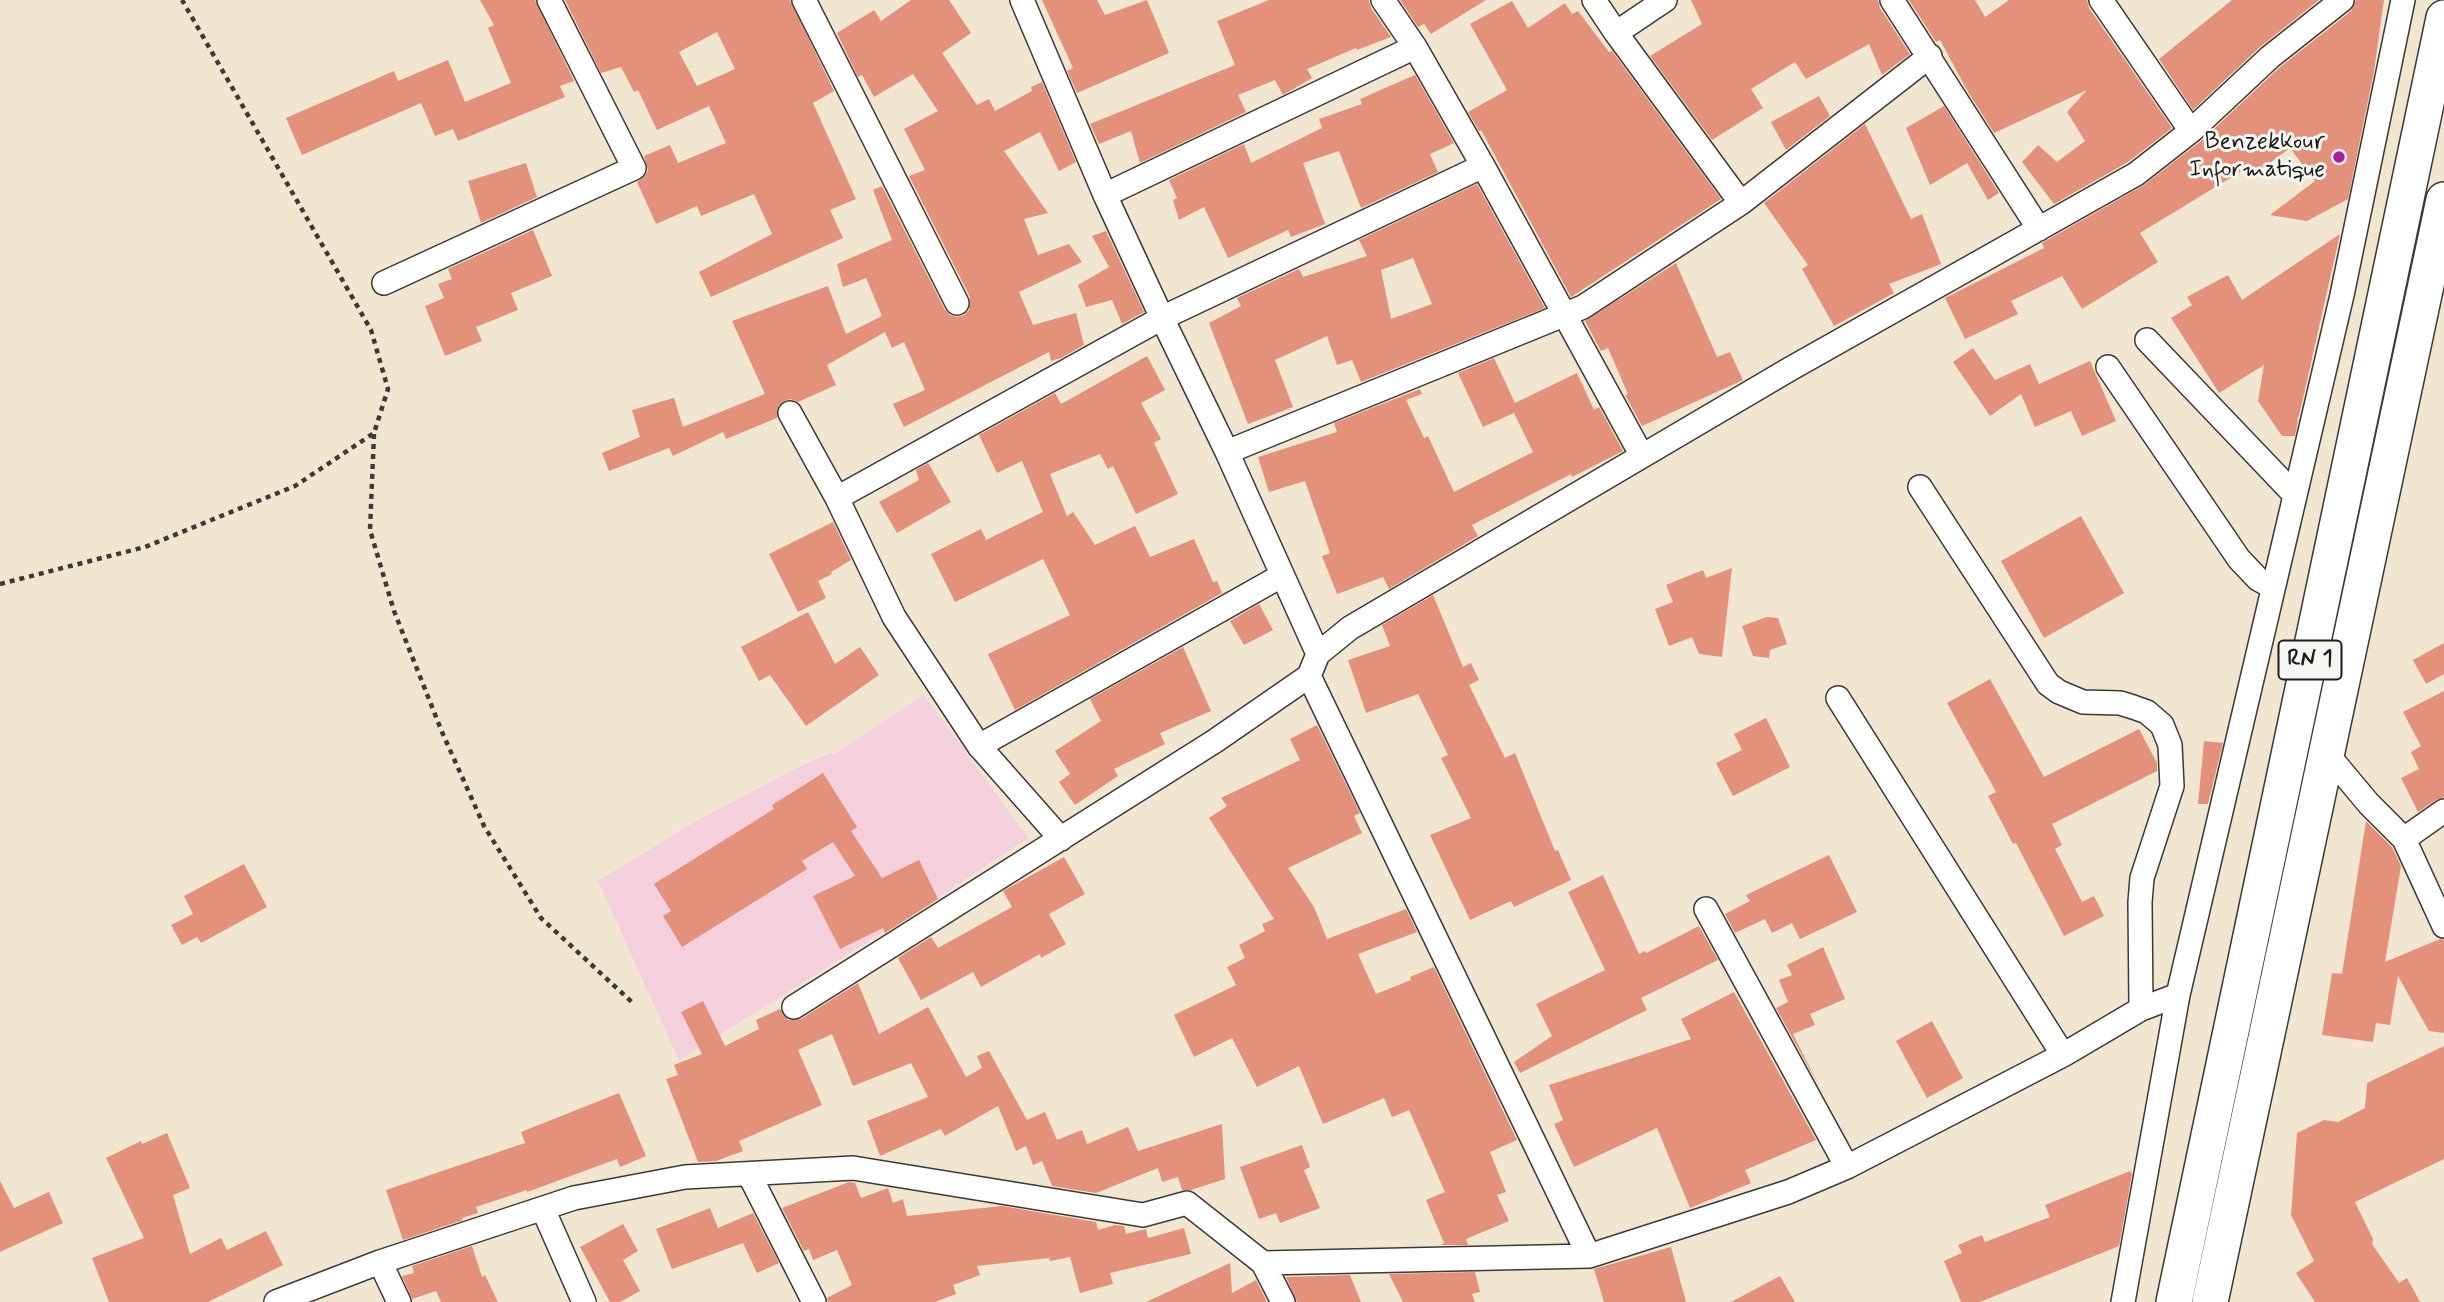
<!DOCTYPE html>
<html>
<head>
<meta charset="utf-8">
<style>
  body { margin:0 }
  canvas { display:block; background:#f1e7d1 }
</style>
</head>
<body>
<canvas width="2444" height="1302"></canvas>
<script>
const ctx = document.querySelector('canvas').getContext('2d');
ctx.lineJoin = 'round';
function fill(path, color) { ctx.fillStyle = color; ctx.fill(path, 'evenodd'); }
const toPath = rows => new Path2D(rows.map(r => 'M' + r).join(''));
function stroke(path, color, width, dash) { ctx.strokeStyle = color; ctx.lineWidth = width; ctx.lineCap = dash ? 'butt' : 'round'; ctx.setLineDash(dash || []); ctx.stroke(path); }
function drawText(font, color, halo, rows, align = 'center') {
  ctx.font = font + ' Mynerve,sans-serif'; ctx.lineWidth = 6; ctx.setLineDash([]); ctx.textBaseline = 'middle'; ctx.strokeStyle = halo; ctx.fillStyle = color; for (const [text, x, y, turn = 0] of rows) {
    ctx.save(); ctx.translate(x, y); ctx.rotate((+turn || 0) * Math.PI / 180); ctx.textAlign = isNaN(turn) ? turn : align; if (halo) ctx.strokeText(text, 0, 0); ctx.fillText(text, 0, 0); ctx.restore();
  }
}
fill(toPath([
  [924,695,1028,838,930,903,679,1060,598,881,698,820,797,768,831,753,833,755]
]), '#f4cfdc');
fill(toPath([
  [480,0,535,0,574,81,560,86,565,97,458,141,453,129,435,136,421,103,302,155,286,118,394,71,398,81,448,60,465,102,511,83,488,28,494,25],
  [565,0,790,0,834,91,813,103,856,199,830,210,843,238,711,297,699,272,772,234,754,194,701,216,697,206,656,224,637,182,645,176,648,170,644,156,670,145,678,163,726,143,709,106,657,130,638,90,634,92,621,67,601,73],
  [717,32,735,69,697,86,679,52],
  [911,0,949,0,971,33,942,53,977,105,989,99,995,111,1032,91,1031,87,1042,82,1076,162,1059,171,1040,132,1004,151,1048,213,1024,219,1038,255,1069,244,1082,262,1019,292,1033,325,1076,313,1084,345,1061,358,1051,361,1049,352,904,427,893,404,925,390,904,342,892,348,885,332,827,365,836,385,798,402,791,399,783,401,778,406,777,418,726,439,723,432,673,456,669,448,609,471,602,453,640,437,632,410,674,398,683,427,765,394,732,321,828,286,846,334,882,316,866,278,843,287,837,264,892,240,873,190,882,186,945,310,950,315,957,317,964,315,969,310,970,297,909,176,925,170,904,129,938,111,913,74,874,97,862,75,858,77,837,33,874,10,881,21],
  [1042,0,1097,0,1105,15,1147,0,1169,53,1077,93,1067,71,1073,68],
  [1269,0,1369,0,1371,8,1391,37,1357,50,1356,48,1307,69,1312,78,1283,95,1275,80,1238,95,1246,112,1140,163,1131,131,1099,144,1090,124,1235,65,1217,21],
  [1400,0,1486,0,1431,34,1424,24,1418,27],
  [1691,0,1878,0,1880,8,1910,54,1882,75,1869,44,1806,79,1795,62,1751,89,1763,108,1712,140,1650,56,1702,24],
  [1909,0,1975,0,1985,17,2009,0,2087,0,2089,8,2172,128,2128,162,2054,204,2022,162,2038,145,2057,162,2085,141,2067,112,2087,90,1994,133,1968,92,1940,40,1936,42],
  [2232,0,2319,0,2260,47,2193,110,2159,59],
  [2356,0,2384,0,2374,71,2348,199,2307,221,2270,215,2315,181,2290,148,2251,177,2245,169,2140,233,2158,262,2082,309,2062,276,2011,301,2018,314,1965,339,1945,298,2044,248,2042,243,2144,185,2201,141,2279,68,2351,11],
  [1512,1,1528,28,1565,3,1572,14,1578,11,1609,52,1612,51,1721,199,1571,297,1481,130,1479,131,1468,112,1507,90,1470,24],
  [1415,75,1454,143,1430,154,1438,172,1361,208,1339,151,1303,163,1325,224,1291,237,1288,230,1228,258,1204,207,1179,220,1173,200,1177,198,1169,180,1244,144,1251,163,1322,128,1319,119,1362,104,1360,99],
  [1819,96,1830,116,1786,150,1771,122],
  [1944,106,1999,193,1988,200,1967,163,1930,185,1906,128],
  [1865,124,1911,219,1922,214,1941,264,1889,284,1894,293,1834,326,1802,269,1808,265,1764,203],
  [526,163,537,197,481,223,468,181],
  [1477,184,1545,308,1361,382,1352,360,1337,365,1327,336,1275,360,1293,407,1248,424,1209,323,1241,306,1237,298,1299,269,1303,277,1367,256,1359,240],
  [1413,258,1432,304,1391,319,1381,270],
  [533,230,552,276,511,293,518,310,476,327,482,341,445,356,425,306,444,298,438,284,452,279,448,269],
  [1106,231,1144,312,1122,324,1112,300,1086,307,1078,285,1109,267,1092,236],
  [2340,234,2299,416,2297,418,2298,420,2295,436,2282,436,2258,401,2264,365,2219,393,2171,318,2192,305,2187,297,2228,275,2242,300],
  [1676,263,1717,357,1730,352,1743,380,1642,426,1625,395,1628,394,1608,348,1601,351,1585,321],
  [1973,348,1995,380,2030,364,2039,384,2090,361,2116,421,2082,436,2071,411,2035,427,2021,394,1990,416,1953,362],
  [1147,356,1165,390,1141,403,1161,439,1154,443,1178,494,1136,514,1113,466,1108,469,1100,454,1050,474,1067,516,1073,512,1095,545,1135,526,1150,557,1194,539,1213,582,1217,581,1222,593,1015,710,988,654,1070,615,1043,559,955,602,931,554,981,529,986,540,1043,512,1022,461,997,473,979,435,1055,393,1061,404],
  [1494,358,1515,403,1577,373,1594,410,1599,407,1623,451,1572,477,1571,474,1472,525,1478,536,1389,589,1383,577,1337,594,1322,556,1330,553,1305,481,1269,492,1258,457,1337,432,1334,423,1420,389,1422,394,1406,400,1424,438,1428,436,1454,492,1533,452,1514,413,1483,427,1458,373],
  [928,463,951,502,897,533,879,502,919,480,916,470],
  [2081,516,2124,593,2044,638,2001,561],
  [833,522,851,560,831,572,832,574,818,581,826,598,798,612,769,554],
  [1732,568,1722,657,1699,654,1692,637,1669,646,1655,609,1673,602,1666,585,1703,570,1706,578],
  [1433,595,1463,667,1471,663,1479,680,1469,685,1505,758,1515,753,1555,851,1558,850,1571,880,1514,907,1511,901,1470,920,1430,835,1471,818,1441,758,1448,755,1418,694,1366,713,1348,660,1390,646,1382,625],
  [1259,604,1273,630,1244,645,1230,621],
  [808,612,835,664,860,647,879,675,806,726,770,675,759,681,741,647],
  [1767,617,1778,618,1787,644,1770,650,1769,658,1753,656,1742,626],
  [2444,643,2444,674,2426,684,2413,660],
  [1183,647,1211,711,1160,733,1165,744,1114,769,1118,776,1075,805,1059,782,1070,774,1055,751,1101,721,1090,699],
  [1990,679,2044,777,2139,729,2157,763,2157,771,2052,824,2062,845,2055,849,2082,902,2094,896,2104,916,2064,936,2016,843,2013,844,1988,796,1996,792,1947,703],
  [2444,691,2444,797,2436,800,2418,812,2401,778,2419,769,2411,752,2421,746,2403,712],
  [1766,718,1790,767,1733,796,1716,763,1742,750,1734,734],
  [1317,725,1360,813,1354,816,1362,833,1288,868,1314,907,1327,939,1406,909,1417,932,1358,954,1376,994,1411,980,1410,977,1434,967,1517,1140,1490,1152,1506,1192,1497,1195,1509,1221,1466,1239,1468,1245,1441,1245,1444,1243,1426,1200,1445,1192,1409,1110,1392,1117,1384,1098,1323,1124,1299,1066,1257,1087,1232,1038,1194,1057,1174,1015,1236,985,1227,967,1245,958,1239,945,1265,931,1262,924,1274,919,1209,818,1227,806,1221,798,1300,760,1290,739],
  [2204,741,2223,743,2208,804,2198,804],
  [823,773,857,827,851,831,882,878,919,860,938,899,885,933,883,928,840,949,813,896,855,876,833,842,802,861,807,869,682,947,663,916,671,911,654,884,774,809,772,805],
  [2366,821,2392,847,2401,866,2385,962,2440,939,2444,940,2444,1033,2429,1031,2398,976,2390,1025,2376,1023,2373,1042,2322,1035,2332,973,2342,974],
  [1829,855,1857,912,1800,939,1792,923,1772,933,1765,919,1735,933,1725,914,1750,901,1746,895],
  [1064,857,1085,894,1049,914,1066,944,1041,958,1040,954,981,987,973,972,921,1000,898,958,931,937,938,948,1012,907,1003,891],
  [244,864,267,907,201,943,197,937,182,945,171,925,193,914,184,896],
  [1603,875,1639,954,1645,951,1646,953,1699,926,1718,960,1641,998,1647,1010,1520,1073,1514,1062,1552,1036,1536,1004,1605,970,1568,892],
  [1823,947,1845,999,1810,1014,1815,1025,1793,1034,1820,1088,1776,1008,1788,1002,1779,980,1792,975,1787,965],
  [858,983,879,1034,928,1007,966,1077,982,1068,977,1056,989,1051,1027,1120,1045,1112,1057,1140,1082,1130,1087,1144,1128,1127,1138,1151,1222,1124,1225,1179,1191,1190,1182,1190,1178,1177,1162,1182,1158,1168,1096,1193,1052,1186,1042,1161,1033,1165,1026,1146,1016,1151,998,1106,945,1136,941,1129,880,1156,867,1121,928,1097,911,1063,853,1086,832,1034,798,1050,822,1105,739,1141,743,1151,716,1161,698,1162,666,1079,678,1075,674,1065,702,1054,681,1012,703,1001,725,1046,759,1029,756,1020,780,1009,788,1020,801,1019],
  [1734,992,1816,1140,1745,1170,1751,1183,1690,1208,1657,1128,1574,1167,1554,1124,1563,1120,1549,1085,1691,1039,1681,1019],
  [1932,1021,1963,1078,1927,1098,1896,1041],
  [2444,1046,2444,1159,2355,1202,2373,1239,2372,1244,2399,1283,2407,1278,2420,1302,2315,1302,2296,1273,2314,1261,2291,1215,2297,1133,2324,1120,2338,1122,2365,1108,2367,1083],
  [619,1093,646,1156,620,1167,617,1159,527,1192,527,1190,476,1207,478,1213,462,1218,463,1220,403,1240,386,1190,525,1143,521,1132],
  [167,1133,190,1188,173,1195,190,1254,221,1238,227,1250,266,1231,283,1265,208,1302,109,1302,92,1258,144,1238,106,1158,141,1141,142,1144],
  [1302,1145,1310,1167,1304,1170,1320,1208,1280,1223,1276,1213,1259,1219,1240,1167],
  [2130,1171,2132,1174,2119,1246,1980,1302,1961,1302,1944,1261,1962,1253,1958,1245,1982,1235,1985,1242,2050,1217,2045,1205],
  [0,1181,14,1208,49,1192,63,1223,0,1252],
  [849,1182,855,1183,861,1198,888,1188,893,1203,903,1199,907,1216,1002,1206,1096,1222,1098,1230,1115,1225,1124,1226,1126,1234,1146,1229,1148,1238,1184,1228,1191,1254,1110,1273,1113,1284,1080,1293,1070,1257,1050,1261,1049,1258,977,1266,980,1275,953,1285,956,1294,935,1302,828,1302,827,1298,852,1285,837,1250,813,1260,809,1249,804,1251,782,1208],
  [710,1208,718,1228,753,1213,779,1263,757,1273,743,1243,672,1269,656,1229],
  [623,1224,638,1251,623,1260,640,1291,620,1302,610,1302,580,1247],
  [472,1246,482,1277,485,1275,498,1302,441,1302,436,1291,412,1299,402,1276,414,1273,412,1266],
  [1671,1247,1686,1302,1604,1302,1594,1269],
  [1230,1263,1232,1293,1256,1280,1267,1302,1146,1302],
  [1475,1272,1480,1292,1472,1294,1475,1302,1403,1302,1389,1274],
  [1350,1275,1361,1302,1297,1302,1286,1277],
  [1780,1276,1795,1302,1731,1302]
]), '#e4917c');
const minor = toPath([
  [804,0,957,303],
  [1022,0,1105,195,1162,318,1227,452,1318,654],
  [1594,0,1616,33,1741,203],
  [1892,0,2039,229],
  [2101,0,2191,131],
  [1616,33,1665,0],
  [1483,166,1642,456],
  [1105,195,1415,47],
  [384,283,634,168,549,0],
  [2147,340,2295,495],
  [2108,367,2239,559,2258,579,2273,587],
  [790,413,837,498,894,617,979,746,1061,839],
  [1227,452,1583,307,1741,203,1930,56],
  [1920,487,2048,684,2059,692,2083,702,2120,703,2133,707,2147,712,2162,725,2170,745,2172,786,2142,878,2140,902,2141,1009],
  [837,498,1162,318,1483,166,1415,47,1383,0],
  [1309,676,1589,1256],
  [1838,698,2063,1055],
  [979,746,1281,576],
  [2328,755,2369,804,2404,839,2444,926],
  [2404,839,2444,811],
  [1706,909,1847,1167],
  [794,1007,1215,741,1309,676,1318,654,1350,628,1790,369,2136,174,2191,131,2270,57,2342,0],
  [749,1174,814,1302],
  [543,1209,584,1302],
  [380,1262,399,1302],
  [1263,1263,1589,1256,1788,1192,1847,1167,2063,1055,2141,1009,2178,995],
  [276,1302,380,1262,574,1198,685,1177,853,1168,1143,1215,1187,1203,1263,1263,1283,1302],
  [2123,1302,2178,995,2342,295,2403,0]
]);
const highway = toPath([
  [2174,1302,2444,18],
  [2210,1302,2444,200]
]);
stroke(minor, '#3c3a37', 26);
stroke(highway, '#3c3a37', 38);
stroke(toPath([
  [374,434,370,530,394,611,442,732,484,826,541,918,635,1005],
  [0,584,145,547,295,486,374,433,388,389,371,330,182,0]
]), '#3c3a37', 4.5, [5, 5]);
stroke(minor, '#fff', 23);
stroke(highway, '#fff', 35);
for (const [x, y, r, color] of [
  [2339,157,7,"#b5179e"]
]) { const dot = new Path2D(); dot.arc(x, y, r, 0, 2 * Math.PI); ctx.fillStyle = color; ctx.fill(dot); stroke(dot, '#f6f6f2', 2.5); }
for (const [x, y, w] of [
  [2310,660,63]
]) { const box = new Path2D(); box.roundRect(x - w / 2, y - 19.5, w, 39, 5); ctx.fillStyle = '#f6f6f2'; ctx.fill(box); stroke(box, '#1c1c1c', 2); }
drawText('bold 23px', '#1c1c1c', null, [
  ["RN 1",2310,660]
]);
drawText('24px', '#1c1c1c', '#f6f6f2', [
  ["Benzekkour",2325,143],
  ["Informatique",2325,171]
], 'right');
</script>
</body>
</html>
